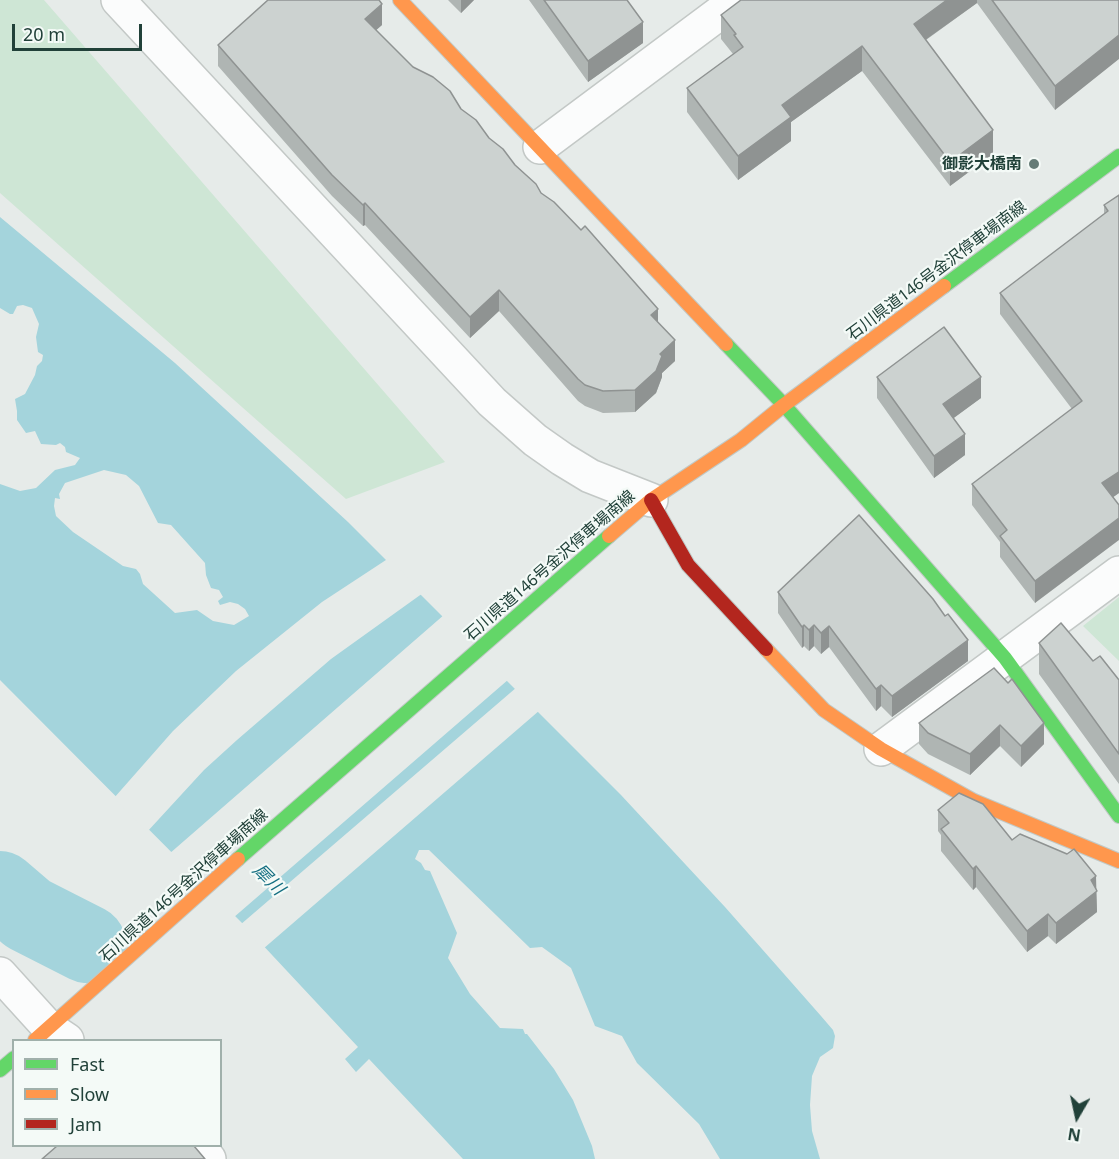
<!DOCTYPE html>
<html>
<head>
<meta charset="utf-8">
<style>
  body { margin:0 }
  #map { position:relative; width:1119px; height:1159px; overflow:hidden; background:#e6ebe9; font-family:"Noto Sans",sans-serif }
  canvas { display:block }
  .legend { position:absolute; left:12px; top:1039px; width:210px; height:108px; box-sizing:border-box; background:#f4faf7; border:2px solid #a0b0ab; margin:0; padding:8px 10px; list-style:none; font-size:18px; color:#214139 }
  .legend li { display:flex; align-items:center; gap:12px; height:30px }
  .legend b { width:30px; border:2px solid #a0b0ab }
  .north { position:absolute; left:1047px; top:1087px; width:60px; height:60px; -webkit-text-stroke:4px #f4faf7; paint-order:stroke; rotate:189deg; font-size:16px; font-weight:700; line-height:24px; text-align:center; color:#214139 }
  .north::after { content:''; display:block; margin:auto; width:21px; height:27px; background:#214139; clip-path:polygon(50% 0,100% 100%,50% 72%,0 100%) }
  .scale { position:absolute; left:12px; top:24px; width:130px; height:27px; box-sizing:border-box; border:3px solid #214139; border-top:0; padding-left:8px; font-size:18px; line-height:21px; white-space:nowrap; color:#214139; -webkit-text-stroke:4px #f4faf7; paint-order:stroke }
</style>
</head>
<body>
<div id="map">
<canvas width="1119" height="1159"></canvas>
<ul class="legend">
<li><b style="height:8px;background:#63d668"></b>Fast</li>
<li><b style="height:8px;background:#ff974d"></b>Slow</li>
<li><b style="height:8px;background:#b3261e"></b>Jam</li>
</ul>
<div class="north">N</div>
<div class="scale">20 m</div>
</div>
<script>
const ctx = document.querySelector('canvas').getContext('2d');
ctx.lineJoin = 'round';
function fill(path, color) { ctx.fillStyle = color; ctx.fill(path, 'evenodd'); }
const toPath = rows => new Path2D(rows.map(r => 'M' + r).join(''));
function stroke(path, color, width, dash) { ctx.strokeStyle = color; ctx.lineWidth = width; ctx.lineCap = dash ? 'butt' : 'round'; ctx.setLineDash(dash || []); ctx.stroke(path); }
function drawText(font, color, halo, rows, align = 'center') {
  ctx.font = font + ' "Noto Sans","Noto Sans JP",sans-serif'; ctx.lineWidth = 4.5; ctx.setLineDash([]); ctx.textBaseline = 'middle'; ctx.strokeStyle = halo; ctx.fillStyle = color; for (const [text, x, y, turn = 0] of rows) {
    ctx.save(); ctx.translate(x, y); ctx.rotate((+turn || 0) * Math.PI / 180); ctx.textAlign = isNaN(turn) ? turn : align; if (halo) ctx.strokeText(text, 0, 0); ctx.fillText(text, 0, 0); ctx.restore();
  }
}
fill(toPath([
  [0,0,44,0,445,462,346,499,0,193],
  [1119,597,1119,661,1083,626]
]), '#cee6d5');
fill(toPath([
  [0,217,175,363,348,522,621,795,725,907,821,1016,833,1030,835,1036,833,1048,820,1057,812,1076,810,1105,812,1131,820,1159,720,1159,699,1124,637,1063,622,1036,595,1026,571,968,542,947,530,948,429,850,419,850,415,859,421,863,425,870,430,871,457,933,448,958,470,994,500,1028,523,1029,525,1034,527,1034,554,1069,573,1100,592,1146,595,1159,463,1159,369,1059,356,1072,345,1059,358,1047,244,925,0,680,0,484,20,491,36,488,55,470,75,465,80,458,66,452,65,447,60,443,56,445,41,444,35,431,26,433,17,420,17,411,15,399,25,394,35,375,37,366,42,361,43,355,38,352,36,337,39,324,32,308,23,305,17,306,13,314,10,314,0,308],
  [104,470,126,475,139,486,158,523,171,525,205,563,206,575,211,588,219,590,223,597,218,601,220,605,230,602,238,604,245,609,249,616,234,625,213,621,197,610,175,613,143,584,140,574,136,569,123,566,73,532,56,516,54,506,55,498,60,499,59,494,65,483]
]), '#a4d4dc');
fill(toPath([
  [389,558,423,593,331,659,237,740,204,770,147,832,114,798,173,731,236,671,322,602],
  [445,614,509,679,233,918,169,854],
  [517,687,540,710,263,949,240,925]
]), '#e6ebe9');
stroke(toPath([
  [0,890,28,914,87,944]
]), '#a4d4dc', 78);
const street = toPath([
  [118,0,492,402,535,440,562,459,590,476,651,500],
  [540,147,737,0],
  [881,749,1119,573],
  [0,974,49,1028,67,1040],
  [197,1146,209,1159]
]);
const fast = toPath([
  [944,286,1119,156],
  [726,344,784,405,1005,658,1119,816],
  [238,859,609,536],
  [0,1070,14,1058]
]);
const slow = toPath([
  [400,0,726,344],
  [609,536,651,500,741,440,784,405,944,286],
  [766,649,824,710,881,749,974,801,1119,861],
  [35,1040,238,859]
]);
const jam = toPath([
  [651,500,688,565,766,649]
]);
stroke(street, '#c3c8c6', 36);
stroke(fast, '#c1c9c6', 16);
stroke(slow, '#c1c9c6', 16);
stroke(jam, '#c1c9c6', 16);
stroke(street, '#fbfcfc', 33);
stroke(fast, '#63d668', 14);
stroke(slow, '#ff974d', 14);
stroke(jam, '#b3261e', 14);
fill(toPath([
  [448,0,474,0,461,13],
  [529,0,627,0,643,43,588,82],
  [741,0,1119,0,1055,110,977,3,926,40,993,154,950,186,862,71,791,122,791,141,738,180,687,112,687,88,733,54,721,39,721,15],
  [382,25,376,30,413,67,461,109,489,138,541,193,658,322,675,361,662,373,662,377,656,393,635,412,603,413,585,406,578,401,499,311,470,338,365,225,363,226,332,196,218,66,218,45],
  [1119,195,1119,493,1113,497,1035,603,1000,557,1000,542,972,505,972,484,1072,409,1000,314,1000,293,1104,214,1104,205],
  [877,377,981,398,953,418,965,455,934,478,877,398],
  [778,592,968,661,892,717,881,706,876,711,829,647,821,654,814,646,809,651,804,646,802,648,778,613],
  [1039,643,1093,661,1119,680,1119,784,1039,674],
  [994,668,1044,744,1021,767,1000,746,970,775,928,754,919,744,919,723],
  [938,810,1012,840,1096,889,1097,912,1056,944,1048,936,1027,952,976,887,973,890,941,851,941,835,938,831]
]), '#afb5b3');
fill(toPath([
  [461,0,474,0,461,13],
  [947,0,977,0,977,3,914,48,914,24],
  [382,4,382,25,365,40,365,19],
  [643,22,643,43,588,82,588,61],
  [1119,35,1119,59,1055,110,1055,86],
  [862,46,862,71,791,122,791,141,738,180,738,156,782,105],
  [993,130,993,154,950,186,950,162],
  [365,203,365,225,363,226,363,205],
  [499,290,499,311,470,338,470,317],
  [658,309,658,330,651,315],
  [675,340,675,361,662,373,662,377,656,393,635,412,635,390,660,354],
  [981,377,981,398,943,426,943,404],
  [965,434,965,455,934,478,934,456],
  [1119,472,1119,493,1102,505,1102,483],
  [1119,518,1119,540,1035,603,1035,581],
  [804,625,804,646,802,648,802,627],
  [814,625,814,646,809,651,809,630],
  [829,626,829,647,821,654,821,633],
  [968,640,968,661,892,717,892,696],
  [881,685,881,706,876,711,876,689],
  [1044,723,1044,744,1021,767,1021,746],
  [1000,725,1000,746,970,775,970,754],
  [976,866,976,887,973,890,973,869],
  [1096,876,1097,912,1056,944,1056,923,1091,880],
  [1048,914,1048,936,1027,952,1027,931]
]), '#8f9392');
const building = toPath([
  [268,0,379,0,382,4,365,19,413,67,433,77,450,91,461,109,476,120,489,138,503,149,515,165,536,184,541,193,554,202,581,230,585,226,658,309,651,315,675,340,660,354,662,356,656,371,635,390,603,391,585,385,578,379,499,290,470,317,365,203,363,205,332,175,218,45,268,0],
  [544,0,627,0,643,22,588,61,544,0],
  [741,0,947,0,914,24,993,130,950,162,862,46,782,105,791,117,738,156,687,88,743,47,734,35,736,34,721,15,741,0],
  [992,0,1119,0,1119,35,1055,86,992,0],
  [1119,195,1119,472,1102,483,1119,505,1119,518,1035,581,1000,536,1007,530,972,484,1082,401,1000,293,1108,211,1104,205,1119,195],
  [944,327,981,377,943,404,965,434,934,456,877,377,944,327],
  [859,515,933,599,945,616,948,614,968,640,892,696,881,685,876,689,829,626,821,633,814,625,809,630,804,625,802,627,778,592,859,515],
  [1061,623,1093,661,1100,656,1119,680,1119,754,1039,643,1061,623],
  [994,668,1008,683,1012,679,1044,723,1021,746,1000,725,970,754,928,733,919,723,994,668],
  [959,793,983,804,1012,840,1020,834,1067,854,1074,849,1096,876,1091,880,1097,891,1056,923,1048,914,1027,931,976,866,973,869,941,829,949,823,938,810,959,793],
  [57,1146,194,1146,205,1159,42,1159,57,1146]
]);
fill(building, '#ccd2d0');
stroke(building, '#8f9392', 1.5);
for (const [x, y, r, color] of [
  [1034,164,6,"#667c77"]
]) { const dot = new Path2D(); dot.arc(x, y, r, 0, 2 * Math.PI); ctx.fillStyle = color; ctx.fill(dot); stroke(dot, '#f4faf7', 2); }
drawText('bold 16px', '#214139', '#f4faf7', [
  ["御影大橋南",1022,164]
], 'right');
drawText('16px', '#214139', '#f4faf7', [
  ["石川県道146号金沢停車場南線",937,271,-37],
  ["石川県道146号金沢停車場南線",550,566,-41],
  ["石川県道146号金沢停車場南線",184,886,-42]
]);
drawText('italic 18px', '#156f82', '#f4faf7', [
  ["犀川",268,880,45]
]);
</script>
</body>
</html>
